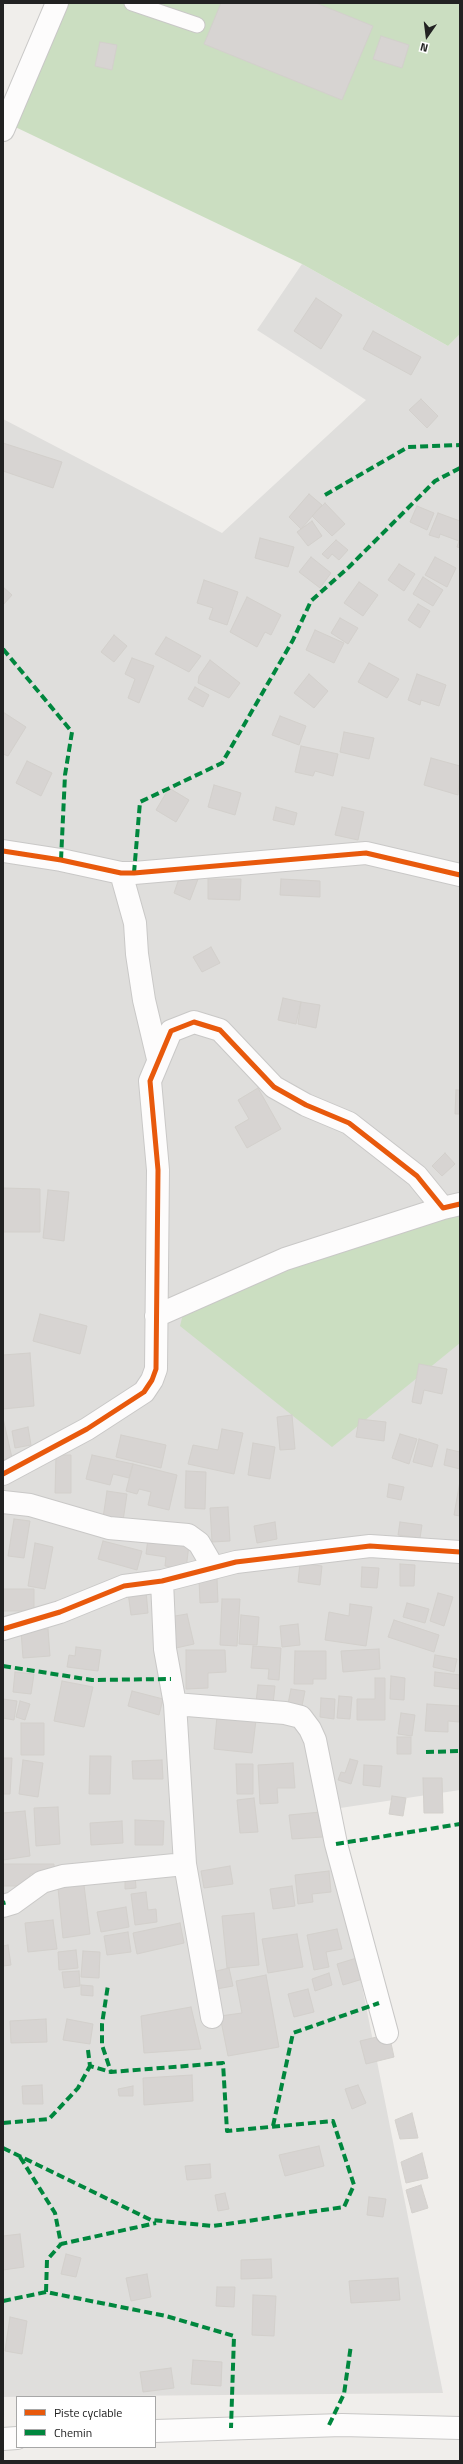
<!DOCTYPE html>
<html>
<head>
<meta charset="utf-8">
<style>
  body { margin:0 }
  #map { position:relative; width:463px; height:2464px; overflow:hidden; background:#f0eeeb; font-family:"Titillium Web",sans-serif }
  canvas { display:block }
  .frame { position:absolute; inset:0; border:4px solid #222; pointer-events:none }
  .legend { position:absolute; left:16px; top:2396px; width:140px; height:52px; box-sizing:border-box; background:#fff; border:1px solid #a7a7a7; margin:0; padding:5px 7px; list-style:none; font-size:12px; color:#222 }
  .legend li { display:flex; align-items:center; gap:8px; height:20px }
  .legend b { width:20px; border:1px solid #a7a7a7 }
  .north { position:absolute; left:407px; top:16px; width:40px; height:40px; -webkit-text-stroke:3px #fff; paint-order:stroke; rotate:194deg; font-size:11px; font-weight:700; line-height:16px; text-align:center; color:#222 }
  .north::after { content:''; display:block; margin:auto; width:14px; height:18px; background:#222; clip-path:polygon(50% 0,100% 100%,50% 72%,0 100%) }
</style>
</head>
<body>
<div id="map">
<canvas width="463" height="2464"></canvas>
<div class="frame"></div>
<ul class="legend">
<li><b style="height:5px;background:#e8590c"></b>Piste cyclable</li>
<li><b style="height:5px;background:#00873e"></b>Chemin</li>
</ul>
<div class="north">N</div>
</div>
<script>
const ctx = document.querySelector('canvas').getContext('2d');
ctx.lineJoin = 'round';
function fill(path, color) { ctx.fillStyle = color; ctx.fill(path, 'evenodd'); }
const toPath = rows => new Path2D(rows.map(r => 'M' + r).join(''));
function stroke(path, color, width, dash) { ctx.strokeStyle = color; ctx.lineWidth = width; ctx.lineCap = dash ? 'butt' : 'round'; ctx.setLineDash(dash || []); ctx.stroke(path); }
fill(toPath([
  [302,264,448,346,460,334,460,1790,327,1810,443,2393,3,2397,3,419,222,533,366,400,257,330]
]), '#dfdedc');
fill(toPath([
  [66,3,460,3,460,334,448,346,302,264,9,124],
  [460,1206,460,1343,332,1447,180,1326,186,1302]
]), '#cbdec1');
const building = toPath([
  [221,3,316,3,373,26,342,100,204,44,221,3],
  [381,36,409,45,402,68,373,59,381,36],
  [100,42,117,45,112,70,95,66,100,42],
  [316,298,342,315,321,349,294,331,316,298],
  [373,331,421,357,411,375,363,349,373,331],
  [421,399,438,416,427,428,409,410,421,399],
  [3,443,62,462,53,488,3,471,3,443],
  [309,494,322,505,301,529,289,517,309,494],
  [325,503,345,524,332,536,312,516,325,503],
  [417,506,434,513,427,530,410,522,417,506],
  [438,513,460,521,460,548,457,547,459,541,440,534,439,538,429,535,438,513],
  [312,521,322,536,308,546,297,532,312,521],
  [260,538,294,547,288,567,255,558,260,538],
  [336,540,348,550,339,560,332,554,328,559,322,554,336,540],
  [311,557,331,573,320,588,299,572,311,557],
  [435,557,456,568,447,587,425,575,435,557],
  [399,564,415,574,404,591,388,580,399,564],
  [423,577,443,590,433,606,413,594,423,577],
  [204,580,238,592,227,625,209,619,213,608,197,603,204,580],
  [359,582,378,595,363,616,344,603,359,582],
  [3,587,12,595,3,605,3,587],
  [247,597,281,615,271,635,265,632,257,647,230,632,247,597],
  [418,604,430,611,420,628,408,620,418,604],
  [340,618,358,628,348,644,331,633,340,618],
  [315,630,344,643,334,663,306,650,315,630],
  [114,635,127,646,114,662,101,652,114,635],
  [166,637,201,656,189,672,155,654,166,637],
  [132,658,154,666,139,703,128,698,135,679,125,674,132,658],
  [210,660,240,683,229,698,198,683,199,676,210,660],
  [369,663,399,679,387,698,358,682,369,663],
  [309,674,328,691,314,708,294,693,309,674],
  [417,674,446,685,439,706,421,700,420,705,408,700,417,674],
  [195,687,209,695,203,707,188,699,195,687],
  [3,712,26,727,8,756,3,754,3,712],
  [280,716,306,726,299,745,272,735,280,716],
  [344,732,374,738,369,759,340,752,344,732],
  [301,746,338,754,333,776,315,771,313,776,295,772,301,746],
  [431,758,460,766,458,795,424,785,431,758],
  [27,761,52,773,41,796,16,783,27,761],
  [214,785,241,793,235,815,208,807,214,785],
  [169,788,189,800,176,822,156,810,169,788],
  [276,807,297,813,294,825,273,820,276,807],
  [342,807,364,812,358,840,335,835,342,807],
  [181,873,198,879,190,900,174,893,181,873],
  [208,879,241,879,240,900,208,899,208,879],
  [281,879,320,881,320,897,280,895,281,879],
  [211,947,220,963,202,972,193,957,211,947],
  [283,998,301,1002,296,1024,278,1020,283,998],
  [301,1002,320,1005,316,1028,298,1024,301,1002],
  [258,1088,281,1129,247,1148,235,1127,249,1119,238,1100,258,1088],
  [456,1090,460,1090,460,1114,455,1114,456,1090],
  [445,1153,455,1164,442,1176,432,1166,445,1153],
  [3,1188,40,1189,40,1232,3,1232,3,1188],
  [48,1190,69,1192,64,1241,43,1238,48,1190],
  [40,1314,87,1326,80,1354,33,1341,40,1314],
  [30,1353,34,1406,3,1409,3,1355,30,1353],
  [419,1364,447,1369,442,1394,424,1390,421,1404,412,1402,419,1364],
  [292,1415,295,1449,280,1450,277,1417,292,1415],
  [3,1418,12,1458,3,1460,3,1418],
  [359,1419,386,1422,384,1441,356,1437,359,1419],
  [28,1427,31,1445,15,1448,12,1431,28,1427],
  [222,1429,243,1433,234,1474,188,1464,193,1445,218,1450,222,1429],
  [400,1434,417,1439,409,1464,392,1458,400,1434],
  [121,1435,166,1445,161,1468,116,1457,121,1435],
  [419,1439,438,1445,432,1467,413,1462,419,1439],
  [253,1443,275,1447,270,1479,248,1475,253,1443],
  [447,1449,460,1452,460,1469,444,1465,447,1449],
  [56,1455,71,1455,71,1493,55,1493,56,1455],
  [92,1455,133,1464,129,1478,113,1474,110,1485,86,1479,92,1455],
  [133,1464,177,1475,169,1510,148,1505,151,1492,139,1489,137,1494,126,1491,133,1464],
  [186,1471,206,1472,205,1509,185,1508,186,1471],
  [460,1481,460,1516,454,1515,460,1481],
  [389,1484,404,1487,401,1500,387,1497,389,1484],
  [107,1491,127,1494,123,1521,103,1518,107,1491],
  [228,1507,230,1541,212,1542,210,1508,228,1507],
  [14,1519,30,1521,24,1558,8,1556,14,1519],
  [275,1522,277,1539,257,1543,254,1526,275,1522],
  [400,1522,422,1525,420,1538,398,1535,400,1522],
  [148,1539,189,1545,186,1569,165,1566,166,1557,146,1554,148,1539],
  [103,1541,142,1551,137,1570,98,1559,103,1541],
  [35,1543,53,1547,45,1589,28,1586,35,1543],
  [300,1563,322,1566,320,1585,298,1582,300,1563],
  [400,1564,415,1565,414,1586,400,1586,400,1564],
  [362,1567,379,1568,377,1588,361,1587,362,1567],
  [217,1578,218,1602,200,1603,199,1579,217,1578],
  [3,1589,34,1589,34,1611,3,1611,3,1589],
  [146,1591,148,1613,131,1615,128,1592,146,1591],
  [438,1593,453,1597,444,1626,430,1621,438,1593],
  [222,1599,240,1599,237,1646,220,1645,222,1599],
  [407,1603,429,1609,425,1623,403,1617,407,1603],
  [350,1604,372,1607,366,1646,325,1640,329,1612,349,1616,350,1604],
  [187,1614,194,1644,176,1648,169,1617,187,1614],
  [241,1615,259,1617,257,1645,239,1644,241,1615],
  [394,1620,439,1635,434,1652,388,1637,394,1620],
  [298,1624,300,1645,282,1647,280,1626,298,1624],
  [48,1629,50,1656,23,1658,21,1631,48,1629],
  [253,1646,281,1648,279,1680,268,1679,269,1669,251,1668,253,1646],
  [76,1647,101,1650,98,1671,67,1667,69,1655,75,1656,76,1647],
  [379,1649,380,1669,343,1672,341,1651,379,1649],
  [186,1650,225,1650,226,1672,208,1673,208,1688,186,1689,186,1650],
  [295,1651,326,1651,326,1679,313,1679,313,1684,294,1684,295,1651],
  [435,1655,457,1659,454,1672,433,1667,435,1655],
  [15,1672,34,1674,31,1694,13,1692,15,1672],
  [435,1672,460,1675,459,1689,434,1686,435,1672],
  [391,1676,405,1678,404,1700,390,1699,391,1676],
  [375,1678,385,1678,385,1720,357,1720,357,1699,375,1699,375,1678],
  [62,1681,93,1687,84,1727,54,1721,62,1681],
  [258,1685,275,1686,273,1704,256,1702,258,1685],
  [291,1689,305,1691,302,1706,288,1704,291,1689],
  [132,1691,163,1699,159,1715,128,1706,132,1691],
  [339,1696,352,1697,350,1719,337,1718,339,1696],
  [321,1698,335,1699,334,1719,320,1717,321,1698],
  [3,1699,17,1701,14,1720,3,1718,3,1699],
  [20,1701,30,1704,25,1720,16,1717,20,1701],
  [427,1704,460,1706,459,1722,448,1721,448,1732,425,1731,427,1704],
  [401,1713,415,1715,412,1736,398,1734,401,1713],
  [217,1716,256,1720,252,1753,214,1749,217,1716],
  [21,1723,44,1723,44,1755,21,1755,21,1723],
  [397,1737,411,1737,411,1754,397,1754,397,1737],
  [90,1756,111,1756,110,1794,89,1794,90,1756],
  [3,1758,12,1758,10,1794,3,1794,3,1758],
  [350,1759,358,1761,351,1784,338,1780,341,1772,345,1773,350,1759],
  [23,1760,43,1763,38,1797,19,1794,23,1760],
  [162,1760,163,1779,133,1779,132,1761,162,1760],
  [293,1763,295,1788,277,1788,278,1803,260,1804,258,1765,293,1763],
  [236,1764,253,1764,253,1794,237,1794,236,1764],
  [364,1765,382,1766,380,1787,363,1785,364,1765],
  [423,1778,442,1778,443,1813,424,1813,423,1778],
  [392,1796,406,1798,403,1816,389,1814,392,1796],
  [254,1798,258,1832,240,1833,237,1800,254,1798],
  [58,1807,60,1844,36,1846,34,1808,58,1807],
  [25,1811,30,1856,3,1860,3,1813,25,1811],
  [321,1812,323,1837,292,1839,289,1815,321,1812],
  [135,1820,164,1821,163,1845,135,1845,135,1820],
  [122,1821,123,1843,91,1845,90,1823,122,1821],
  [3,1864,54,1864,54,1874,30,1874,30,1886,3,1886,3,1864],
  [230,1866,233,1884,204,1888,201,1871,230,1866],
  [329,1871,331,1892,312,1894,313,1902,298,1904,295,1875,329,1871],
  [135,1875,136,1888,125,1889,125,1876,135,1875],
  [84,1885,90,1934,63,1938,58,1888,84,1885],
  [292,1886,295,1906,273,1909,270,1889,292,1886],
  [146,1892,148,1910,156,1909,157,1922,135,1925,131,1894,146,1892],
  [126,1907,129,1927,101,1932,97,1912,126,1907],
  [254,1913,259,1965,227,1968,222,1916,254,1913],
  [53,1920,57,1949,28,1952,25,1923,53,1920],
  [180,1923,184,1943,137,1954,133,1933,180,1923],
  [337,1929,342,1949,326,1952,329,1967,314,1970,307,1935,337,1929],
  [128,1932,131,1952,107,1955,104,1936,128,1932],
  [297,1934,303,1967,268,1973,262,1939,297,1934],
  [8,1945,11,1965,3,1966,3,1946,8,1945],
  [76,1950,78,1968,59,1970,58,1952,76,1950],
  [83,1951,100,1952,99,1978,81,1977,83,1951],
  [360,1957,366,1978,343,1985,337,1964,360,1957],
  [229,1968,233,1986,211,1990,208,1973,229,1968],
  [79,1971,80,1986,64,1988,62,1972,79,1971],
  [329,1973,332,1985,315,1991,312,1979,329,1973],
  [266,1975,279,2047,228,2056,220,2016,242,2013,236,1981,266,1975],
  [81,1985,93,1986,93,1996,81,1995,81,1985],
  [308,1989,314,2012,294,2017,288,1994,308,1989],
  [191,2007,201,2049,144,2053,141,2016,191,2007],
  [46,2019,47,2042,11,2043,10,2021,46,2019],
  [67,2019,93,2024,90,2044,63,2040,67,2019],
  [389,2034,394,2057,366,2064,360,2041,389,2034],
  [192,2075,193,2101,144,2105,143,2078,192,2075],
  [42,2085,43,2104,23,2104,22,2086,42,2085],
  [358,2085,366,2103,352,2109,345,2089,358,2085],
  [133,2086,133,2096,119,2096,118,2089,133,2086],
  [412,2113,418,2138,400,2139,395,2120,412,2113],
  [319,2146,324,2166,285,2176,279,2155,319,2146],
  [422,2153,428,2178,406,2183,401,2162,422,2153],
  [210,2164,211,2178,187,2180,185,2166,210,2164],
  [421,2185,428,2208,412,2213,406,2190,421,2185],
  [225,2193,229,2209,218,2211,215,2195,225,2193],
  [369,2197,386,2199,383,2217,367,2215,369,2197],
  [20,2234,24,2267,3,2270,3,2236,20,2234],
  [66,2254,81,2258,76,2277,61,2274,66,2254],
  [271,2259,272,2278,241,2279,241,2260,271,2259],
  [147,2274,151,2297,131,2301,126,2278,147,2274],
  [398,2278,400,2300,351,2303,349,2281,398,2278],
  [217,2287,235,2287,234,2307,216,2306,217,2287],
  [253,2295,276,2296,274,2336,252,2335,253,2295],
  [10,2317,27,2321,22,2354,5,2351,10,2317],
  [193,2360,222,2362,221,2386,191,2384,193,2360],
  [171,2368,174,2388,143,2392,140,2372,171,2368]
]);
fill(building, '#d7d4d2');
stroke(building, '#d3d0cc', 1);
const lane = toPath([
  [132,3,197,25]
]);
const street = toPath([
  [3,130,57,3],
  [3,851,61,860,121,873,134,873,366,853,460,875],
  [121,873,135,923,137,954,144,1000,158,1059],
  [156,1316,285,1259,443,1208],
  [3,1474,87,1429,144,1392,152,1380,156,1369,158,1170,150,1081,171,1031,194,1022,220,1030,274,1087,306,1105,349,1123,417,1176,443,1208,460,1204],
  [3,1502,30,1505,109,1528,188,1535,199,1543,213,1567],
  [162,1581,165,1649,175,1704,185,1864,212,2017],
  [3,1629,60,1612,124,1586,162,1581,236,1562,370,1546,460,1552],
  [175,1704,285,1713,301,1717,310,1729,315,1740,336,1844,387,2033],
  [3,1906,13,1903,42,1882,63,1876,185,1864],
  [155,2431,342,2425,460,2428],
  [3,2439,17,2438]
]);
stroke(lane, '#c9c8c7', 17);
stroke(street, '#c9c8c7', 24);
stroke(lane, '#fdfcfc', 15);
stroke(street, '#fdfcfc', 22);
stroke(toPath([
  [325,495,408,447,460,445],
  [3,649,72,732,65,775,61,860],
  [134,873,140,802,222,763,293,640,311,601,349,567,435,481,460,468],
  [3,1666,92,1680,171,1679],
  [426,1752,460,1751],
  [336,1844,460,1824],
  [3,1901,4,1905],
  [88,2050,90,2066,111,2072],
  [3,2123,49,2119,78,2088,90,2066],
  [273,2126,293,2033,379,2003],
  [3,2148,151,2220,213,2226,344,2207,354,2185,333,2121,227,2131,223,2063,111,2072,102,2045,102,2024,108,1985],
  [20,2157,55,2213,61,2244,156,2223],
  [46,2292,47,2260,61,2244],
  [3,2301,46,2292,166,2316,234,2336,231,2428],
  [329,2425,344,2394,351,2345]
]), '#00873e', 4, [8, 4]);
stroke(toPath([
  [3,851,61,860,121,873,134,873,366,853,460,875],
  [3,1474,87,1429,144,1392,152,1380,156,1369,158,1170,150,1081,171,1031,194,1022,220,1030,274,1087,306,1105,349,1123,417,1176,443,1208,460,1204],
  [3,1629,60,1612,124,1586,162,1581,236,1562,370,1546,460,1552]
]), '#e8590c', 5);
</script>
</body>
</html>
